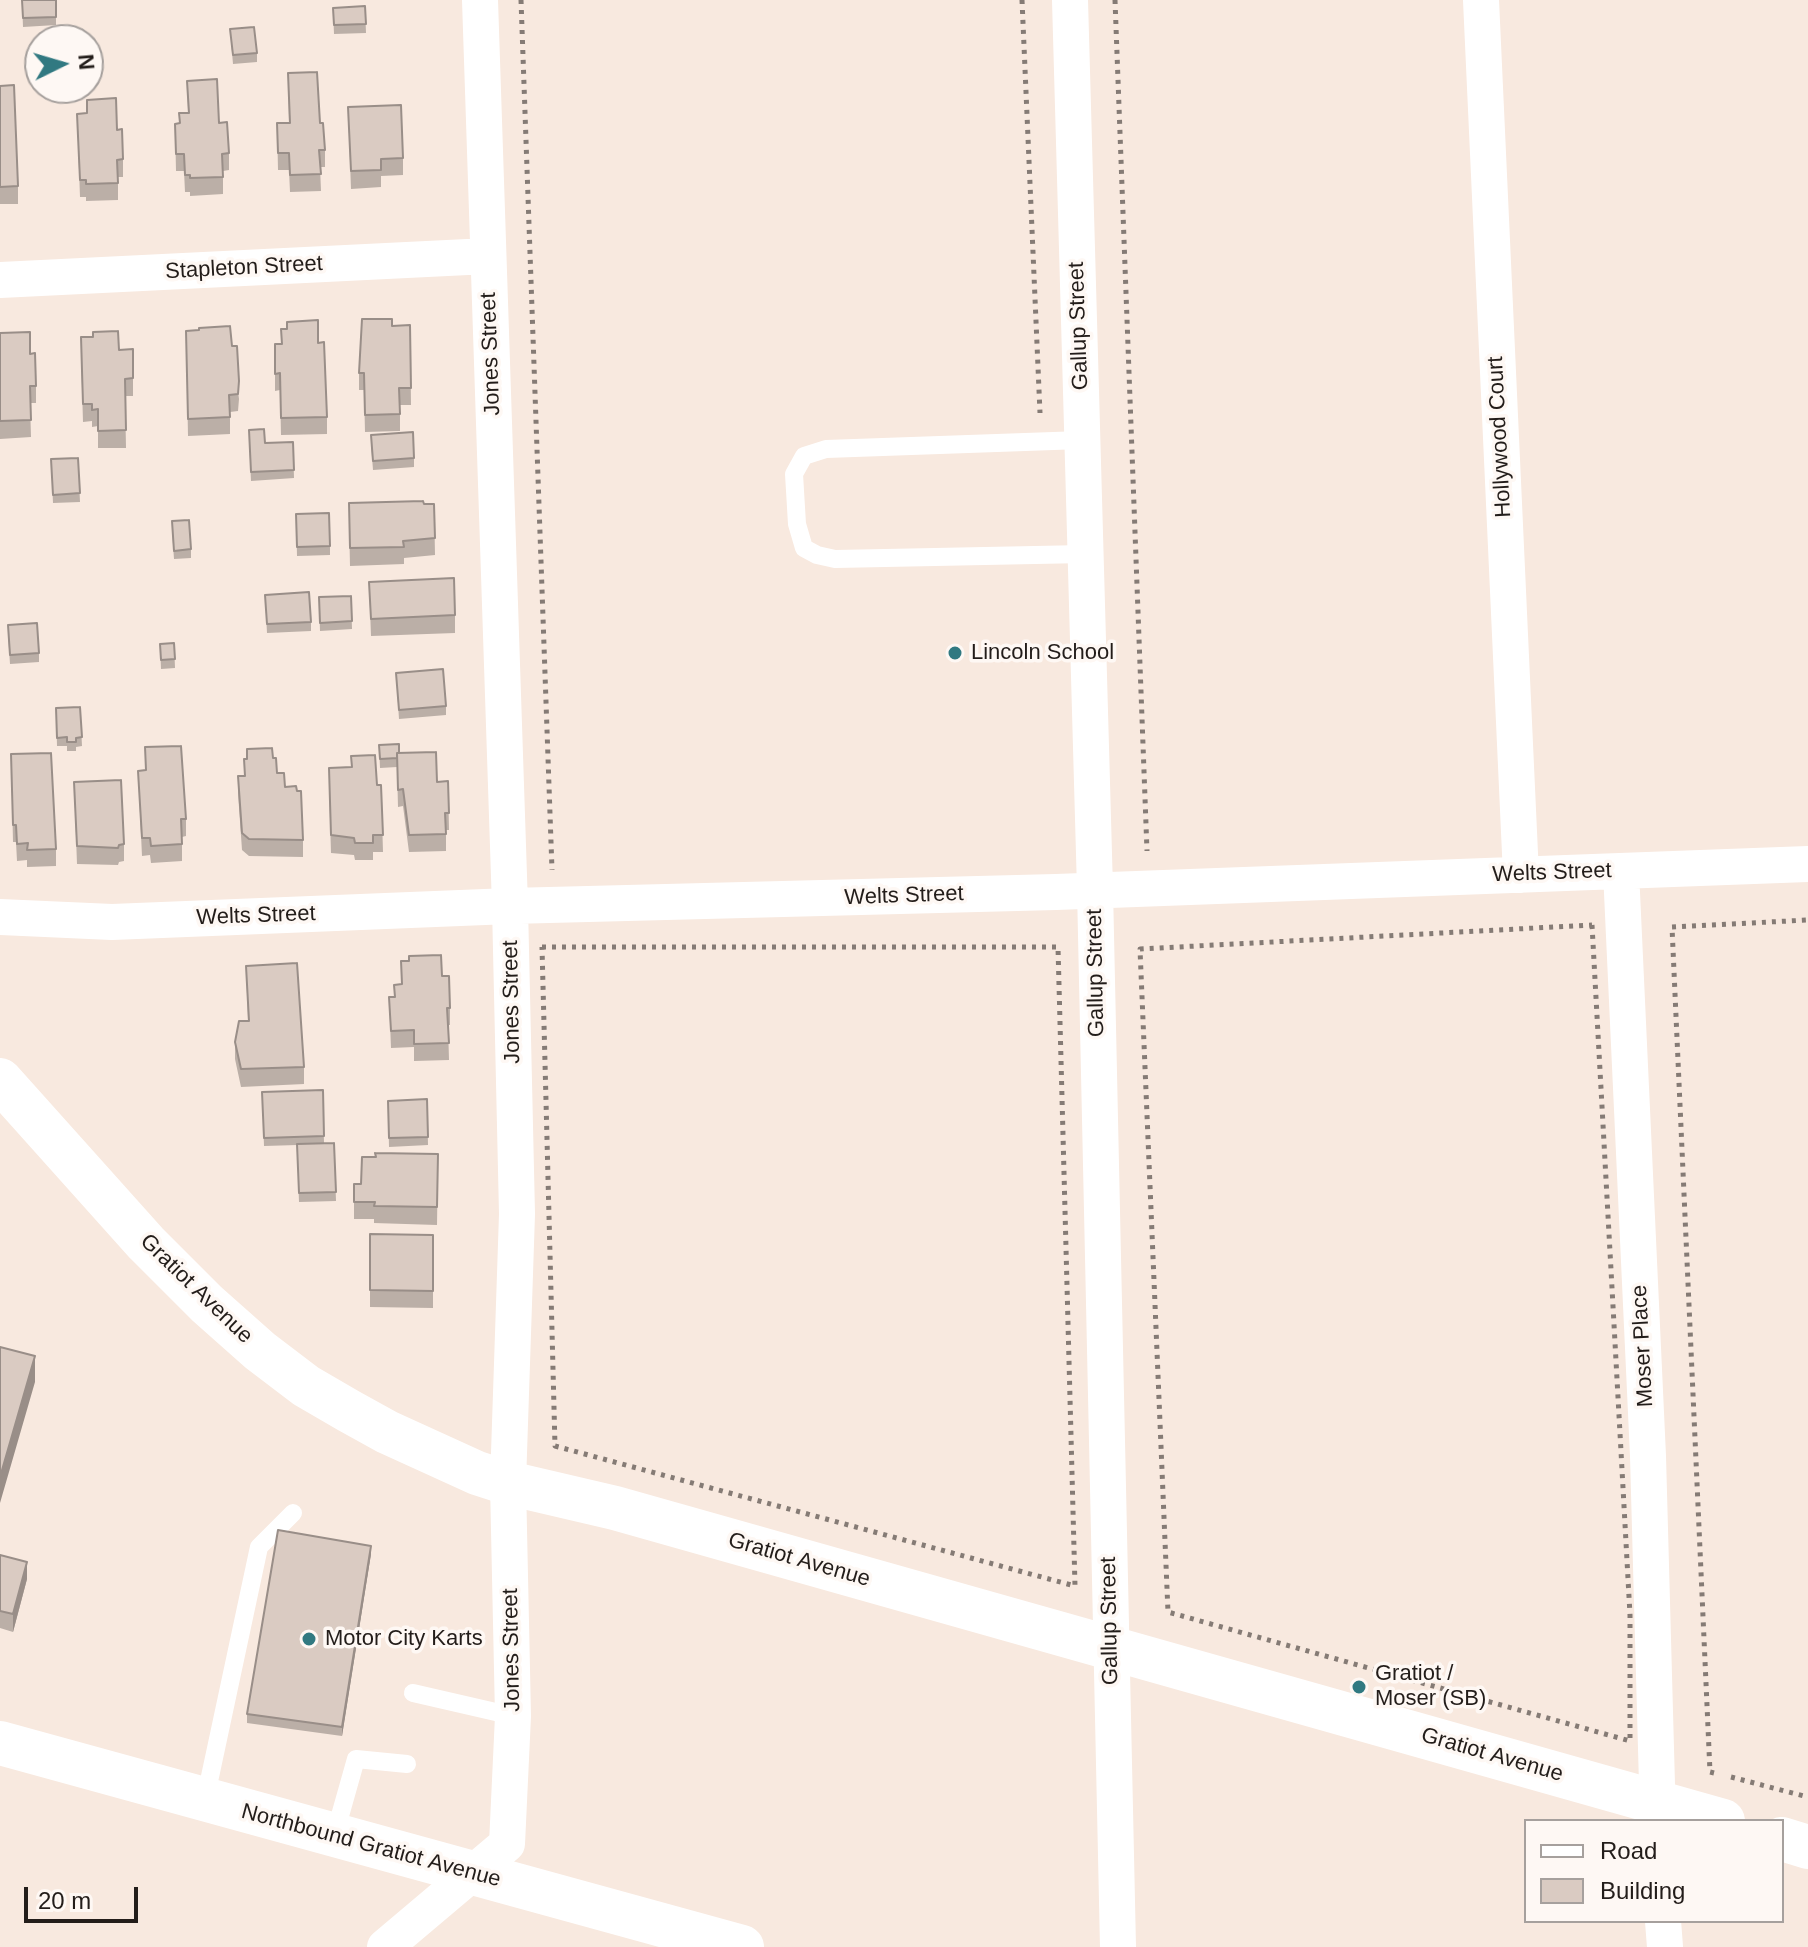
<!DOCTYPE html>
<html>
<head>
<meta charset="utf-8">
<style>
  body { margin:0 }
  #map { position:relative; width:1808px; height:1947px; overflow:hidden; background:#f8e9df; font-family:Helvetica,sans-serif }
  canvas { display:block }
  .legend { position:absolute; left:1524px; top:1819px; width:260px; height:104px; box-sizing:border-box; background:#fef8f4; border:2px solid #a6a09d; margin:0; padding:10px 14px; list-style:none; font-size:24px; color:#231d1a }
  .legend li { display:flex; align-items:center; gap:16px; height:40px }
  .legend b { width:40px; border:2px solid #a6a09d }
  .north { position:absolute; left:24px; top:24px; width:80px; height:80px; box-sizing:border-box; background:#fef8f4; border:2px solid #a6a09d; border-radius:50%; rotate:85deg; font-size:22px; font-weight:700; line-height:32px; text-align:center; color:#231d1a }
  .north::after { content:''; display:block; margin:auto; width:28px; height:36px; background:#317981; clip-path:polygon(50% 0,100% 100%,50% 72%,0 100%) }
  .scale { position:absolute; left:24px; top:1887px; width:114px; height:36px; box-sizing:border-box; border:4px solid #231d1a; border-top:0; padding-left:10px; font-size:24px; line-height:28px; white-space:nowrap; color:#231d1a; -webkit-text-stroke:6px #fef8f4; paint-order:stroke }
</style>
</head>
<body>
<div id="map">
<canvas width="1808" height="1947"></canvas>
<ul class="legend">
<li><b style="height:10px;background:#fff"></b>Road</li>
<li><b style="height:22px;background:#dacbc2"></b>Building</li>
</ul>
<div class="north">N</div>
<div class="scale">20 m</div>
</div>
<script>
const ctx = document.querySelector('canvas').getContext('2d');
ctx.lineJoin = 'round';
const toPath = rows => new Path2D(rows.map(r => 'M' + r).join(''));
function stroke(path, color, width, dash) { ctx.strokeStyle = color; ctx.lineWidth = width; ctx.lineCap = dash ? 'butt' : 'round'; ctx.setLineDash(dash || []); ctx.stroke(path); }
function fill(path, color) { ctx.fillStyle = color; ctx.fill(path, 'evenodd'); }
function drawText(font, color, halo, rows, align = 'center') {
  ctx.font = font + ' Helvetica,sans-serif'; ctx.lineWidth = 7; ctx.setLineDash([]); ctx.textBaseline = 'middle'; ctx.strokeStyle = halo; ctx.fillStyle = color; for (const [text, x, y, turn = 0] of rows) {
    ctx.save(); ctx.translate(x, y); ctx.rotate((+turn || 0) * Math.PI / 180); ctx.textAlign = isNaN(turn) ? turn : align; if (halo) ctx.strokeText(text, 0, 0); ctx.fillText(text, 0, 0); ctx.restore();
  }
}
stroke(toPath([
  [521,0,552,870],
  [1022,0,1040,413],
  [1115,0,1147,851],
  [1592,925,1630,1615,1630,1741,1168,1612,1140,949,1592,925],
  [542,947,1058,947,1075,1586,555,1446,542,947],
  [1714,1773,1710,1772,1672,927,1808,920],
  [1731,1777,1808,1797]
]), '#857b75', 5, [4, 6]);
stroke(toPath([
  [1082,440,826,449,804,456,794,474,797,524,804,548,817,555,835,559,1085,554],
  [413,1693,513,1716],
  [205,1800,259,1547,293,1513],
  [334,1837,356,1759,407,1764]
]), '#fff', 18);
stroke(toPath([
  [1070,0,1095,889,1118,1947],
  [1481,0,1521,875],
  [0,280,488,256],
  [1621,871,1648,1456,1658,1821],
  [0,917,112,922,510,906,1056,892,1808,864],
  [1663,1921,1665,1947],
  [385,1947,507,1844,513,1716,508,1483,517,1214,510,906,480,0]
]), '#fff', 36);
stroke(toPath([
  [0,1080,146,1243,207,1304,260,1351,306,1386,349,1411,387,1432,477,1473,508,1483,615,1508,1723,1821],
  [0,1743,742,1947],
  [1782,1839,1808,1847]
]), '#fff', 44);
fill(toPath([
  [22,0,56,0,56,25,23,27],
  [365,6,366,33,334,34,333,8],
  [230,29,257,53,257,62,233,64],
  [288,73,320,123,325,150,325,167,320,167,321,191,290,192,289,170,278,170,277,123,289,123],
  [187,81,219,123,229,153,229,170,223,171,223,194,190,196,190,192,185,192,184,171,176,171,175,124,179,123,179,113,188,113],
  [0,86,18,186,18,204,0,204],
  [348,107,403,158,403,175,381,176,381,187,351,189],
  [87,113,117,130,123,159,123,177,118,177,118,200,86,201,86,197,80,197,77,114],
  [410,325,411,405,400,405,400,431,365,432,364,390,359,390,359,373,392,326],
  [281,329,318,343,327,417,327,434,281,435,280,390,275,391,275,344,281,344],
  [186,331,232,346,239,399,238,411,230,412,230,434,188,436],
  [0,333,30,354,36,386,36,403,30,403,31,437,0,439],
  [133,349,133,396,125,396,126,448,98,448,98,426,92,427,92,421,83,422,81,355,119,350],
  [249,439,265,443,293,442,294,478,251,481],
  [371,444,414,458,414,467,373,470],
  [78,458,80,502,53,503,51,459],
  [424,504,434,504,435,555,404,558,404,564,350,566,349,520],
  [296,514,330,546,330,555,297,556],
  [172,530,191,549,191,558,174,559],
  [369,582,455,615,455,633,371,636],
  [265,595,311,622,311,631,267,633],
  [351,596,352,629,320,631,319,597],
  [8,634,39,653,39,662,10,664],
  [174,643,175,668,161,669,160,644],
  [396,673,446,706,446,715,399,719],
  [80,707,82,746,76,747,76,751,67,751,67,746,57,746,56,708],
  [379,745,399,753,437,782,448,781,449,830,446,830,446,851,409,852,403,806,398,807,397,767,380,768],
  [11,754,56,849,56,866,27,867,27,860,17,861,16,842,13,842],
  [273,758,277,773,285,787,303,840,303,857,249,856,242,850,238,793,238,776,244,776,244,759],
  [138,771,186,819,186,836,182,837,182,861,151,863,150,855,142,856],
  [74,782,124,844,124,861,119,862,118,865,77,864],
  [329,785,381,785,383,852,373,852,373,860,355,860,354,855,331,853],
  [246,966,304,1067,304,1084,241,1087,235,1059,235,1042,248,1021],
  [442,976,450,1008,450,1025,448,1025,449,1060,414,1061,414,1047,391,1048,389,997,394,997,401,984],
  [323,1090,324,1143,334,1143,336,1201,299,1202,297,1145,264,1146,262,1092],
  [427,1099,428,1145,389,1147,388,1101],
  [438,1154,437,1225,374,1223,374,1219,354,1219,354,1184,361,1184,375,1157],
  [433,1235,433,1308,370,1307,370,1290],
  [371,1554,342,1736,247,1723,247,1714],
  [0,1555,27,1579,13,1632,0,1628]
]), '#bbafa7');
fill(toPath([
  [35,1356,35,1382,0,1503,0,1477],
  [371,1546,371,1554,342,1736,342,1727],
  [27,1562,27,1579,13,1632,13,1614]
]), '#998e88');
const building = toPath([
  [22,0,56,0,56,17,23,18,22,0],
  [365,6,366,24,334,25,333,8,365,6],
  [254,27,257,53,233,55,230,29,254,27],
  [317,72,320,123,323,123,325,150,319,150,321,174,290,175,289,153,278,153,277,123,290,123,288,73,317,72],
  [217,79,219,123,227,122,229,153,222,154,223,177,190,178,190,175,185,175,184,154,176,154,175,124,180,123,179,113,189,113,187,81,217,79],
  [14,85,18,186,0,187,0,86,14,85],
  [116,98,117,130,122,129,123,159,117,160,118,183,86,184,86,180,80,180,77,114,87,113,87,100,116,98],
  [401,105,403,158,381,159,381,170,351,171,348,107,401,105],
  [362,319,392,319,392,326,410,325,411,388,399,388,400,414,365,415,364,373,359,373,362,319],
  [318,320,318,343,324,342,327,417,281,418,280,373,275,374,275,344,282,344,281,329,287,329,287,322,318,320],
  [230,326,232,346,237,346,239,381,238,394,229,395,230,417,188,419,186,331,199,330,199,328,230,326],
  [118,331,119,350,133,349,133,378,125,379,126,430,98,431,98,409,92,410,92,404,83,404,81,337,93,337,93,332,118,331],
  [30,332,30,354,35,353,36,386,30,386,31,420,0,421,0,333,30,332],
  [264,429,265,443,293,442,294,470,251,472,249,430,264,429],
  [413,432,414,458,373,461,371,435,413,432],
  [78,458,80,493,53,495,51,459,78,458],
  [423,501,424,504,434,504,435,538,403,541,404,547,350,548,349,503,423,501],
  [329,513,330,546,297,547,296,514,329,513],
  [189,520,191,549,174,551,172,521,189,520],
  [454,578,455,615,371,619,369,582,454,578],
  [309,592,311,622,267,624,265,595,309,592],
  [351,596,352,621,320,623,319,597,351,596],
  [37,623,39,653,10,655,8,625,37,623],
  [174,643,175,659,161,660,160,644,174,643],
  [443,669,446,706,399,710,396,673,443,669],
  [80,707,82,737,76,738,76,742,67,742,67,737,57,738,56,708,80,707],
  [399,744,399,753,397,753,397,758,380,759,379,745,399,744],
  [181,746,186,819,181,819,182,844,151,846,150,838,142,838,138,771,146,770,145,747,181,746],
  [272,748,273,758,276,758,277,773,284,773,285,787,296,786,297,791,301,791,303,840,249,839,242,833,238,776,245,776,244,759,247,759,247,749,272,748],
  [436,752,437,782,448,781,449,813,445,813,446,834,409,835,403,789,398,790,397,753,436,752],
  [51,753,56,849,27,850,28,843,17,844,16,825,13,825,11,754,51,753],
  [375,755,377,785,381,785,383,835,373,835,373,843,355,843,354,838,331,835,329,768,352,767,351,756,375,755],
  [121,780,124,844,119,845,118,848,77,846,74,782,121,780],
  [441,955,442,976,449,976,450,1008,447,1008,449,1043,414,1044,414,1030,391,1031,389,997,395,997,394,985,402,984,401,961,409,961,409,956,441,955],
  [297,963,304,1067,241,1069,235,1042,239,1021,249,1021,246,966,297,963],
  [323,1090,324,1136,264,1138,262,1092,323,1090],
  [427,1099,428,1137,389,1138,388,1101,427,1099],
  [334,1143,336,1192,299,1193,297,1144,334,1143],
  [375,1153,438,1154,437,1207,374,1206,375,1202,354,1202,354,1184,361,1184,362,1157,376,1157,375,1153],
  [370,1234,433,1235,433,1291,370,1290,370,1234],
  [0,1347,35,1356,0,1477,0,1347],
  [278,1530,371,1546,342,1727,247,1714,278,1530],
  [0,1555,27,1562,13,1614,0,1611,0,1555]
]);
fill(building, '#dacbc2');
stroke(building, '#998e88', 2);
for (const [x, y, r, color] of [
  [955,653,8,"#317981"],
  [309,1639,8,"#317981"],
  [1359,1687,8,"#317981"]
]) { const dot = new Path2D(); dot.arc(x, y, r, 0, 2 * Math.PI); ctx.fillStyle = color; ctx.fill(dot); stroke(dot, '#fef8f4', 3); }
drawText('22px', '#231d1a', '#fef8f4', [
  ["Stapleton Street",244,268,-3],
  ["Gallup Street",1079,326,-92],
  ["Jones Street",491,354,-92],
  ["Hollywood Court",1500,437,-93],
  ["Welts Street",1552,873,-2],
  ["Welts Street",904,896,-2],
  ["Welts Street",256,916,-2],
  ["Gallup Street",1096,973,-91],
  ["Jones Street",512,1002,-91],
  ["Gratiot Avenue",196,1289,44],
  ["Moser Place",1643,1346,-93],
  ["Gratiot Avenue",799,1560,16],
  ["Gallup Street",1110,1621,-91],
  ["Jones Street",512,1650,-91],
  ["Gratiot Avenue",1492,1755,16],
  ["Northbound Gratiot Avenue",371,1846,15]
]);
drawText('22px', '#231d1a', '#fef8f4', [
  ["Lincoln School",971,653],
  ["Motor City Karts",325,1639],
  ["Gratiot /",1375,1674],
  ["Moser (SB)",1375,1699]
], 'left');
</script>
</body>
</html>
